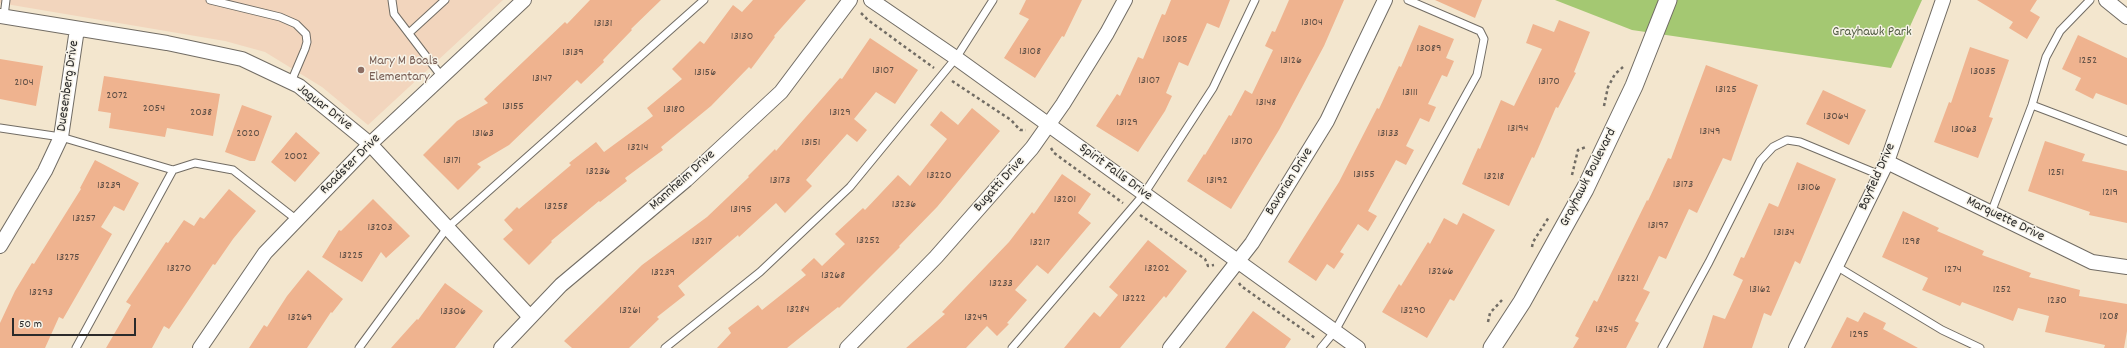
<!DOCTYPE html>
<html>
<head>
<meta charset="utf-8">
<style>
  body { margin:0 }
  #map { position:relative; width:2127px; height:348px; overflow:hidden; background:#f3e6ce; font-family:Dekko,sans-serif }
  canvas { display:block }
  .scale { position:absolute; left:12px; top:318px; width:124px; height:18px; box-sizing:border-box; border:2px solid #2b2b2b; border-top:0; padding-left:5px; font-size:12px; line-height:14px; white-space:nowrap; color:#2b2b2b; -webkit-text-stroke:3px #f7f3e8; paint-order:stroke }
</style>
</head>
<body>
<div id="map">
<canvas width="2127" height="348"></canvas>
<div class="scale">50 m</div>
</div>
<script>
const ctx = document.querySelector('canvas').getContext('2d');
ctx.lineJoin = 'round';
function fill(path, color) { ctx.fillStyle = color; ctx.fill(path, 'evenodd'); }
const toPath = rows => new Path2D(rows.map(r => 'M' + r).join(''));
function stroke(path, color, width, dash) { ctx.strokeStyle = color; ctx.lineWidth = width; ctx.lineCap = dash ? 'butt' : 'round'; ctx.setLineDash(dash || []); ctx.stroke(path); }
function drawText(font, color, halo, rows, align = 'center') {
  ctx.font = font + ' Dekko,sans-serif'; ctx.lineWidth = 3; ctx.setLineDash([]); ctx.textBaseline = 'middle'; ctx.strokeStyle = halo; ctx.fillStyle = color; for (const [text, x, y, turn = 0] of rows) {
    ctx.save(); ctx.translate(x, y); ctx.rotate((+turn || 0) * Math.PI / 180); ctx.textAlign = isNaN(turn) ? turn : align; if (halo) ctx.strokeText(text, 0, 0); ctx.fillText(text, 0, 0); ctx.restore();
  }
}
fill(toPath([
  [0,0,503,0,368,125,322,87,265,52,225,41,0,3]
]), '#f2d5bd');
fill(toPath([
  [1555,0,1922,0,1891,68,1632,30]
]), '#a4c872');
fill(toPath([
  [590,0,661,0,631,29,632,30,603,60,604,62,581,84,577,80,509,145,477,164,481,167,458,190,423,155,457,121,488,103,484,99,565,22,567,24],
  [753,0,806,0,774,36,775,37,751,69,749,67,711,106,661,147,663,150,625,178,627,181,600,202,599,201,551,241,552,242,529,265,503,239,513,230,504,220,517,207,519,209,571,165,569,163,596,142,604,152,653,116,647,108,682,79,672,69,700,41,704,44,733,5,742,12],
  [1026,0,1082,0,1064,37,1062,36,1035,78,1004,58,1029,19,1019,14],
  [1171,0,1230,0,1219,28,1207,23,1188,66,1179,62,1166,93,1172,96,1165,111,1138,152,1096,126,1117,94,1120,96,1138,57,1143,59,1162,14,1165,15],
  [1289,0,1344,0,1324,46,1279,130,1231,209,1187,181,1204,154,1205,155,1229,115,1231,116,1245,90,1252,94,1273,50,1265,46,1272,31,1275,32],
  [1435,0,1482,0,1475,18],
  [1977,0,2037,0,2030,11,2040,17,2027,39,2009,28,2013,22],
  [1559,20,1590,32,1574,72,1576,73,1558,108,1556,107,1534,158,1532,157,1509,206,1462,184,1478,148,1480,149,1501,100,1514,106,1542,49,1526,43,1533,24,1554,32],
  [1419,25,1454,39,1446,58,1454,61,1447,77,1442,75,1428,104,1436,107,1429,122,1420,118,1406,146,1414,150,1406,165,1396,160,1368,211,1377,216,1368,231,1358,224,1340,252,1344,254,1334,269,1327,264,1316,281,1288,262,1339,182,1377,108,1379,109,1399,66,1401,67],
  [2078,35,2127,58,2127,105,2096,93,2093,99,2075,90,2081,78,2062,69],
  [870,38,918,70,895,104,876,92,854,119,867,130,857,142,847,134,806,180,812,186,785,213,776,203,739,237,738,235,678,286,685,295,657,317,659,319,629,348,572,348,564,341,642,265,707,217,749,177,748,176,775,149,776,151,840,78,842,79],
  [1970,47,2009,60,1989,117,1993,118,1978,158,1934,142,1949,102,1951,103],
  [0,59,43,66,36,106,0,99],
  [1706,65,1758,85,1731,161,1723,158,1697,213,1689,209,1666,259,1659,256,1643,289,1650,292,1635,321,1639,323,1626,348,1573,348,1579,338,1575,336,1594,300,1597,302,1647,200,1648,201,1668,158,1671,159],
  [104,76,220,94,213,136,167,128,165,137,109,128,111,113,98,111],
  [1823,90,1866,110,1849,145,1806,124],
  [242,105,272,116,255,161,250,161,225,152],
  [972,108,1000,131,937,207,899,246,900,247,839,308,838,307,787,348,717,348,731,333,728,328,758,305,762,310,806,275,801,270,814,258,822,266,845,244,835,234,863,208,865,210,898,175,910,186,947,139,930,125,941,111,958,125],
  [296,132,320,153,295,182,271,162],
  [2045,141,2085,154,2082,161,2127,171,2127,223,2089,215,2090,212,2028,191],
  [95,160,139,183,124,211,114,206,101,227,112,234,63,319,59,317,45,348,0,348,0,323,15,291,32,263,34,264,81,189,80,188],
  [1797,162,1836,179,1800,264,1795,261,1771,316,1764,313,1752,348,1703,348,1713,315,1725,319,1743,280,1733,275,1741,257,1744,258,1769,203,1778,207],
  [1062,174,1091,194,1078,213,1091,223,1048,274,1037,265,1015,290,1027,300,1007,323,1009,324,997,336,987,326,966,348,906,348,945,314,942,312,1009,242,1032,212,1034,214],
  [229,189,256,211,233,239,215,265,213,264,169,329,164,326,152,348,106,348,131,305,126,302,166,242,168,243,184,220,194,226,200,217,204,219],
  [373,199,410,236,386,258,381,252,362,282,322,257,339,230,341,231],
  [1903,211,1939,228,1937,231,1984,251,1982,255,2031,273,2029,277,2080,290,2079,296,2127,304,2127,331,2124,348,2104,348,2105,345,2045,332,2049,316,2018,308,2013,321,1962,302,1960,306,1922,290,1928,278,1882,257],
  [1463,213,1495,230,1454,301,1450,299,1427,338,1382,312,1399,284,1401,286,1428,242,1430,244,1444,218,1457,225],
  [1148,240,1187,271,1166,298,1164,296,1120,348,1064,348,1094,312,1100,317,1118,295,1109,287],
  [308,270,343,299,332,313,331,312,307,348,249,348,264,325,267,327,287,296],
  [445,283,483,311,455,348,391,348,417,319,418,320],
  [1253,311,1291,339,1285,348,1225,348],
  [1864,312,1886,323,1883,329,1918,348,1831,348,1847,317,1858,322]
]), '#efb38f');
const service = toPath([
  [210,0,280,17,296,24,306,34,307,42,305,49,291,82],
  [392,0,394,14,442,77],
  [4,16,6,0],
  [409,33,445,0],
  [2032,105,2127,141],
  [0,128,61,137,173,170,195,163,233,170,297,220],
  [1991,213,2032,105,2046,57,2060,31,2090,0],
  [1836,266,1942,330,1980,348],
  [76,348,173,170],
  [359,348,447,228,704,0],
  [665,348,760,272,850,187,956,58,993,0],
  [1012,348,1144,194,1213,88,1255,0],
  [1321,348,1335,331,1477,75,1484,39,1480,31,1408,0],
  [1662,348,1709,262,1760,161,1773,147,1787,140,1800,142,1880,175]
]);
const minor = toPath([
  [871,0,956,58,1358,348],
  [2106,0,2127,17],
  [0,16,167,43,242,59,299,86,370,144,530,317],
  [1887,162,2092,262,2127,267],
  [0,246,45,171,61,137,77,29],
  [200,348,265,253,370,144,524,0],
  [501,348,561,285,686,180,781,92,850,0],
  [847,348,936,257,1032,148,1063,104,1107,33,1125,0],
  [1170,348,1252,243,1327,121,1385,0],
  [1796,348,1887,162,1943,0]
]);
const tertiary = toPath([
  [1492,348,1522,302,1585,189,1634,86,1668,0]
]);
stroke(service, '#716c64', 9);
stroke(minor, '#716c64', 16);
stroke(tertiary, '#716c64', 19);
stroke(toPath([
  [861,13,868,20,934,68],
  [952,81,1011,120,1020,130,1026,130],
  [1604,106,1608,87,1615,74,1623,67],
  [1051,148,1054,153,1123,203],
  [1572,175,1578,150,1586,147],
  [1140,215,1205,259,1208,266,1214,265],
  [1532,247,1533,242,1549,217],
  [1239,283,1241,286,1315,338],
  [1488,322,1490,313,1502,300]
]), '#716c64', 2.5, [3, 3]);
stroke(service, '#fff', 7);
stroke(minor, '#fff', 14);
stroke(tertiary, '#fff', 17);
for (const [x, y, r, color] of [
  [361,70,4,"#8d6e63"]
]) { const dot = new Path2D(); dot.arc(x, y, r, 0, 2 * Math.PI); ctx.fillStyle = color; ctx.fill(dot); stroke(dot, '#f7f3e8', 1.5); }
drawText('12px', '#5c4d44', null, [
  ["13104",1312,23],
  ["13131",603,24],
  ["13130",742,37],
  ["13085",1175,40],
  ["13089",1429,49],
  ["13108",1030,52],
  ["13139",573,53],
  ["13126",1291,61],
  ["1252",2088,61],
  ["13107",883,71],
  ["13035",1983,72],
  ["13156",705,73],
  ["13147",542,79],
  ["13107",1149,81],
  ["13170",1549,82],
  ["2104",24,83],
  ["13125",1726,90],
  ["13111",1410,93],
  ["2072",117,96],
  ["13148",1266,103],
  ["13155",513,107],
  ["2054",154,109],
  ["13180",674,110],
  ["2038",201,113],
  ["13129",840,113],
  ["13064",1836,117],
  ["13129",1127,123],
  ["13194",1518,129],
  ["13063",1964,130],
  ["13149",1710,132],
  ["2020",248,134],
  ["13163",483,134],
  ["13133",1388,134],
  ["13170",1242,142],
  ["13151",811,143],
  ["13214",638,148],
  ["2002",296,157],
  ["13171",452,161],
  ["13236",598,172],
  ["1251",2056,173],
  ["13155",1364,175],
  ["13220",939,176],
  ["13218",1494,177],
  ["13173",780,181],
  ["13192",1217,181],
  ["13173",1683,185],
  ["13239",109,186],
  ["13106",1809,188],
  ["1219",2110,193],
  ["13201",1065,200],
  ["13236",904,205],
  ["13258",556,207],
  ["13195",741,210],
  ["13257",84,219],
  ["13197",1658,226],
  ["13203",380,228],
  ["13134",1784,233],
  ["13252",868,241],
  ["13217",702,242],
  ["1298",1911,242],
  ["13217",1040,243],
  ["13225",351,256],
  ["13275",68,258],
  ["13270",179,269],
  ["13202",1157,269],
  ["1274",1953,270],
  ["13266",1441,272],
  ["13239",663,273],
  ["13268",833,276],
  ["13221",1628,279],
  ["13233",1001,284],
  ["13162",1760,290],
  ["1252",2002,290],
  ["13293",41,293],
  ["13222",1134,299],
  ["1230",2057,301],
  ["13284",798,310],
  ["13261",630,311],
  ["13290",1413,311],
  ["13306",453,312],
  ["1208",2109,317],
  ["13269",300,318],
  ["13249",976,318],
  ["13245",1607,330],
  ["1295",1859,335]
]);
drawText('14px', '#4f5a40', '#f7f3e8', [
  ["Grayhawk Park",1872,33]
]);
drawText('14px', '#785e54', '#f7f3e8', [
  ["Mary M Boals",369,62],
  ["Elementary",369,78]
], 'left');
drawText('14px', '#2b2b2b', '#f7f3e8', [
  ["Duesenberg Drive",69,86,-82],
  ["Jaguar Drive",324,108,38],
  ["Roadster Drive",351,165,-45],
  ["Spirit Falls Drive",1115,173,36],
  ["Bayfield Drive",1878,177,-66],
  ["Grayhawk Boulevard",1589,178,-63],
  ["Mannheim Drive",683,181,-42],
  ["Bavarian Drive",1290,182,-58],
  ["Bugatti Drive",1000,185,-48],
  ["Marquette Drive",2005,220,26]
]);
</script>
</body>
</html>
